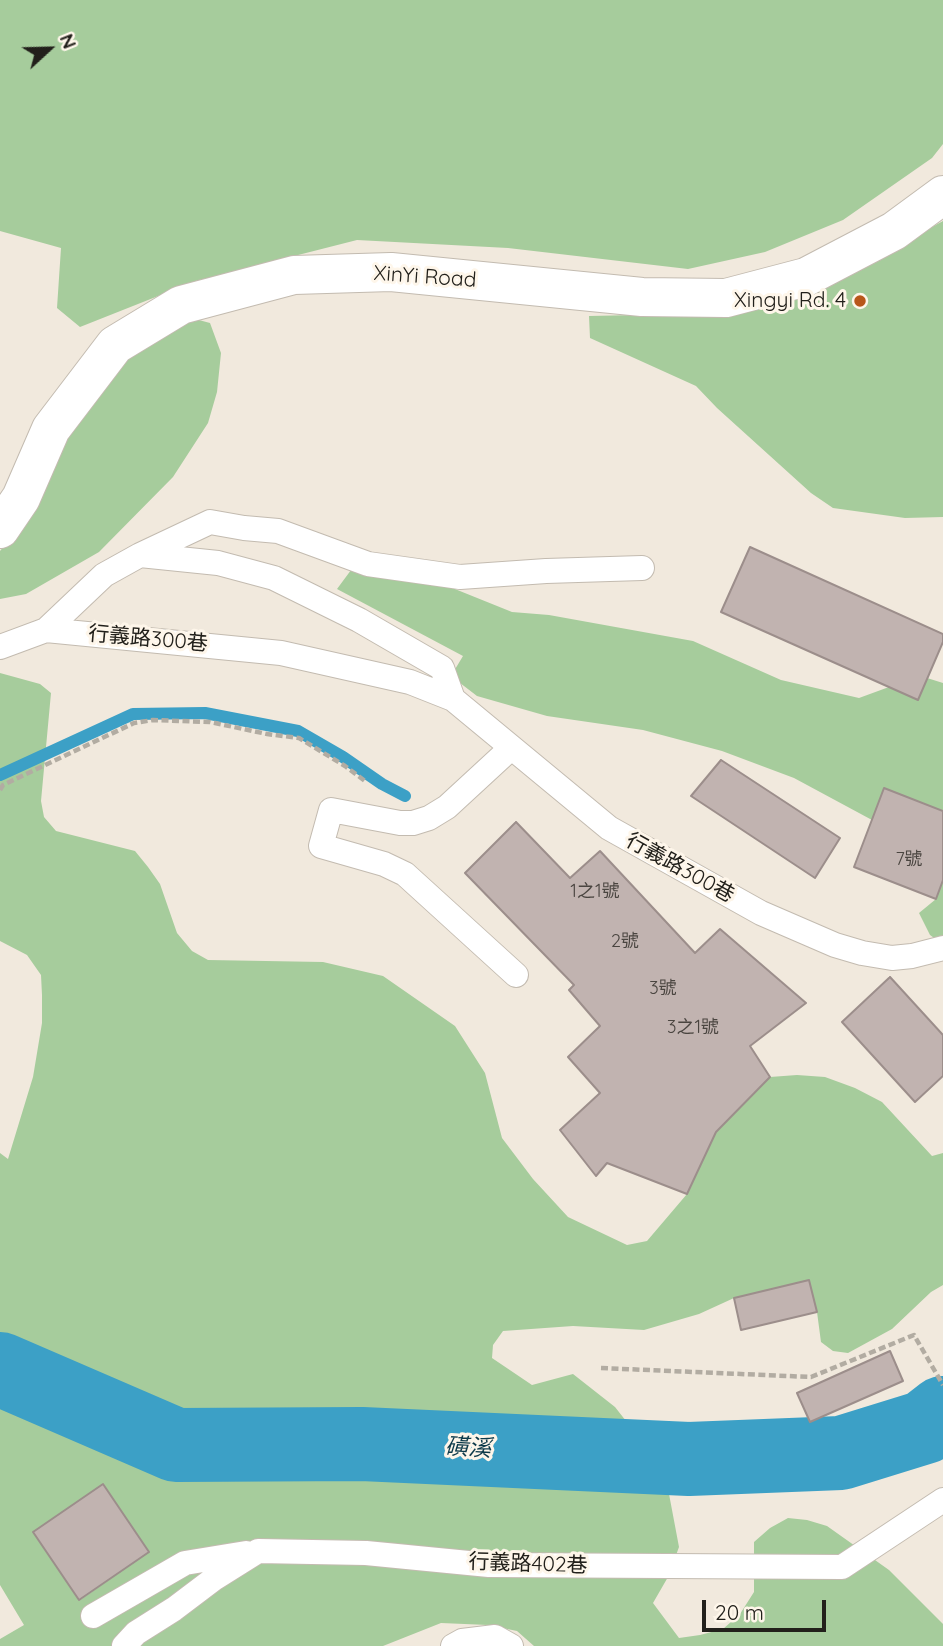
<!DOCTYPE html>
<html>
<head>
<meta charset="utf-8">
<style>
  body { margin:0 }
  #map { position:relative; width:943px; height:1646px; overflow:hidden; background:#f1e9dd; font-family:Quicksand,sans-serif }
  canvas { display:block }
  .north { position:absolute; left:14px; top:14px; width:70px; height:70px; -webkit-text-stroke:5px #fef6ea; paint-order:stroke; rotate:68deg; font-size:19px; font-weight:700; line-height:28px; text-align:center; color:#22201b }
  .north::after { content:''; display:block; margin:auto; width:24px; height:32px; background:#22201b; clip-path:polygon(50% 0,100% 100%,50% 72%,0 100%) }
  .scale { position:absolute; left:702px; top:1600px; width:124px; height:32px; box-sizing:border-box; border:4px solid #22201b; border-top:0; padding-left:9px; font-size:21px; line-height:24px; white-space:nowrap; color:#22201b; -webkit-text-stroke:5px #fef6ea; paint-order:stroke }
</style>
</head>
<body>
<div id="map">
<canvas width="943" height="1646"></canvas>
<div class="north">N</div>
<div class="scale">20 m</div>
</div>
<script>
const ctx = document.querySelector('canvas').getContext('2d');
ctx.lineJoin = 'round';
function fill(path, color) { ctx.fillStyle = color; ctx.fill(path, 'evenodd'); }
const toPath = rows => new Path2D(rows.map(r => 'M' + r).join(''));
function stroke(path, color, width, dash) { ctx.strokeStyle = color; ctx.lineWidth = width; ctx.lineCap = dash ? 'butt' : 'round'; ctx.setLineDash(dash || []); ctx.stroke(path); }
function drawText(font, color, halo, rows, align = 'center') {
  ctx.font = font + ' Quicksand,"Noto Sans TC",sans-serif'; ctx.lineWidth = 6; ctx.setLineDash([]); ctx.textBaseline = 'middle'; ctx.strokeStyle = halo; ctx.fillStyle = color; for (const [text, x, y, turn = 0] of rows) {
    ctx.save(); ctx.translate(x, y); ctx.rotate((+turn || 0) * Math.PI / 180); ctx.textAlign = isNaN(turn) ? turn : align; if (halo) ctx.strokeText(text, 0, 0); ctx.fillText(text, 0, 0); ctx.restore();
  }
}
fill(toPath([
  [0,0,943,0,943,144,932,158,843,220,765,252,688,269,508,248,357,240,196,281,80,327,57,308,61,248,0,231],
  [943,221,943,517,905,518,833,508,811,493,717,408,696,386,590,338,589,316,637,315,818,290],
  [195,319,210,323,221,353,217,392,208,423,173,477,99,552,26,594,0,599,0,551,26,519,88,389,151,332],
  [354,566,435,581,512,612,549,615,693,641,781,680,859,698,889,687,917,699,927,678,943,683,943,811,872,820,794,778,722,751,643,730,547,716,477,696,451,676,463,656,337,589],
  [0,673,40,684,51,693,41,801,44,817,56,831,135,851,148,867,160,884,177,933,192,951,208,960,323,962,383,976,455,1026,485,1073,502,1138,533,1179,568,1217,627,1245,647,1241,687,1194,716,1132,770,1077,797,1075,825,1077,855,1088,882,1102,932,1156,943,1153,943,1285,931,1292,892,1329,848,1353,833,1351,821,1342,817,1312,808,1280,734,1298,699,1314,644,1330,573,1326,503,1331,493,1345,492,1358,532,1385,573,1374,615,1407,648,1449,669,1494,679,1547,668,1577,653,1603,679,1638,700,1635,723,1629,740,1614,754,1592,754,1542,770,1528,788,1518,807,1520,827,1526,889,1570,943,1624,943,1646,534,1646,517,1631,488,1625,441,1623,383,1646,0,1646,0,1639,24,1625,0,1585,0,1153,8,1159,33,1077,42,1023,42,995,41,975,27,955,0,941],
  [103,1484,149,1552,80,1600,33,1532],
  [943,880,943,938,937,940,930,935,919,913,936,899]
]), '#a6cc9c');
stroke(toPath([
  [0,775,133,714,205,713,298,731,343,757,382,784,405,796]
]), '#3ca0c6', 12);
stroke(toPath([
  [0,1369,176,1445,362,1444,689,1459,841,1453,925,1427,943,1413]
]), '#3ca0c6', 74);
const building = toPath([
  [750,547,943,634,943,642,918,700,721,612,750,547],
  [721,760,840,838,815,878,691,796,721,760],
  [884,788,943,811,943,880,936,899,854,867,884,788],
  [516,822,570,878,600,851,695,953,720,929,806,1003,750,1046,770,1077,716,1132,687,1194,607,1163,596,1176,560,1130,600,1093,568,1057,600,1026,569,990,574,985,465,873,516,822],
  [890,977,943,1035,943,1076,915,1102,842,1022,890,977],
  [809,1280,817,1312,741,1330,734,1298,809,1280],
  [890,1351,903,1381,810,1422,797,1393,890,1351],
  [103,1484,149,1552,79,1600,33,1532,103,1484]
]);
fill(building, '#c1b3b0');
stroke(building, '#9c8e8b', 2);
const lane = toPath([
  [140,555,218,563,274,578,359,620,442,668,453,699],
  [46,630,281,653,410,682,453,699,609,828,761,913,835,945,862,953,892,958,912,956,943,948],
  [0,647,46,630,104,575,140,555,210,522,244,528,278,531,368,564,460,577,546,571,642,568],
  [511,748,447,807,429,818,413,823,400,823,331,810,321,846,384,864,405,874,516,975],
  [93,1616,185,1563,246,1553],
  [124,1646,136,1633,174,1609,215,1578,258,1551,366,1553,489,1565,842,1567,943,1500],
  [453,1646,462,1641,495,1637,511,1646]
]);
const secondary = toPath([
  [0,529,21,498,51,429,115,345,181,305,294,275,391,272,642,297,726,298,806,277,894,231,943,195]
]);
stroke(lane, '#c3bbb0', 26);
stroke(secondary, '#c3bbb0', 40);
stroke(toPath([
  [0,790,3,785,134,723,153,720,210,722,267,734,299,738,345,766,365,781],
  [601,1368,811,1377,914,1335,943,1385]
]), '#b2aca2', 4.5, [7, 3.5]);
stroke(lane, '#fff', 24);
stroke(secondary, '#fff', 38);
for (const [x, y, r, color] of [
  [860,301,7,"#b8571a"]
]) { const dot = new Path2D(); dot.arc(x, y, r, 0, 2 * Math.PI); ctx.fillStyle = color; ctx.fill(dot); stroke(dot, '#fef6ea', 2.5); }
drawText('18px', '#4a4540', null, [
  ["7號",909,860],
  ["1之1號",595,892],
  ["2號",625,942],
  ["3號",663,989],
  ["3之1號",693,1028]
]);
drawText('21px', '#22201b', '#fef6ea', [
  ["XinYi Road",425,277,4],
  ["行義路300巷",148,639,5],
  ["行義路300巷",680,868,29],
  ["行義路402巷",528,1564,2]
]);
drawText('21px', '#22201b', '#fef6ea', [
  ["Xingyi Rd. 4",846,301]
], 'right');
drawText('italic 23px', '#0d3a4a', '#fef6ea', [
  ["磺溪",468,1448,3]
]);
</script>
</body>
</html>
